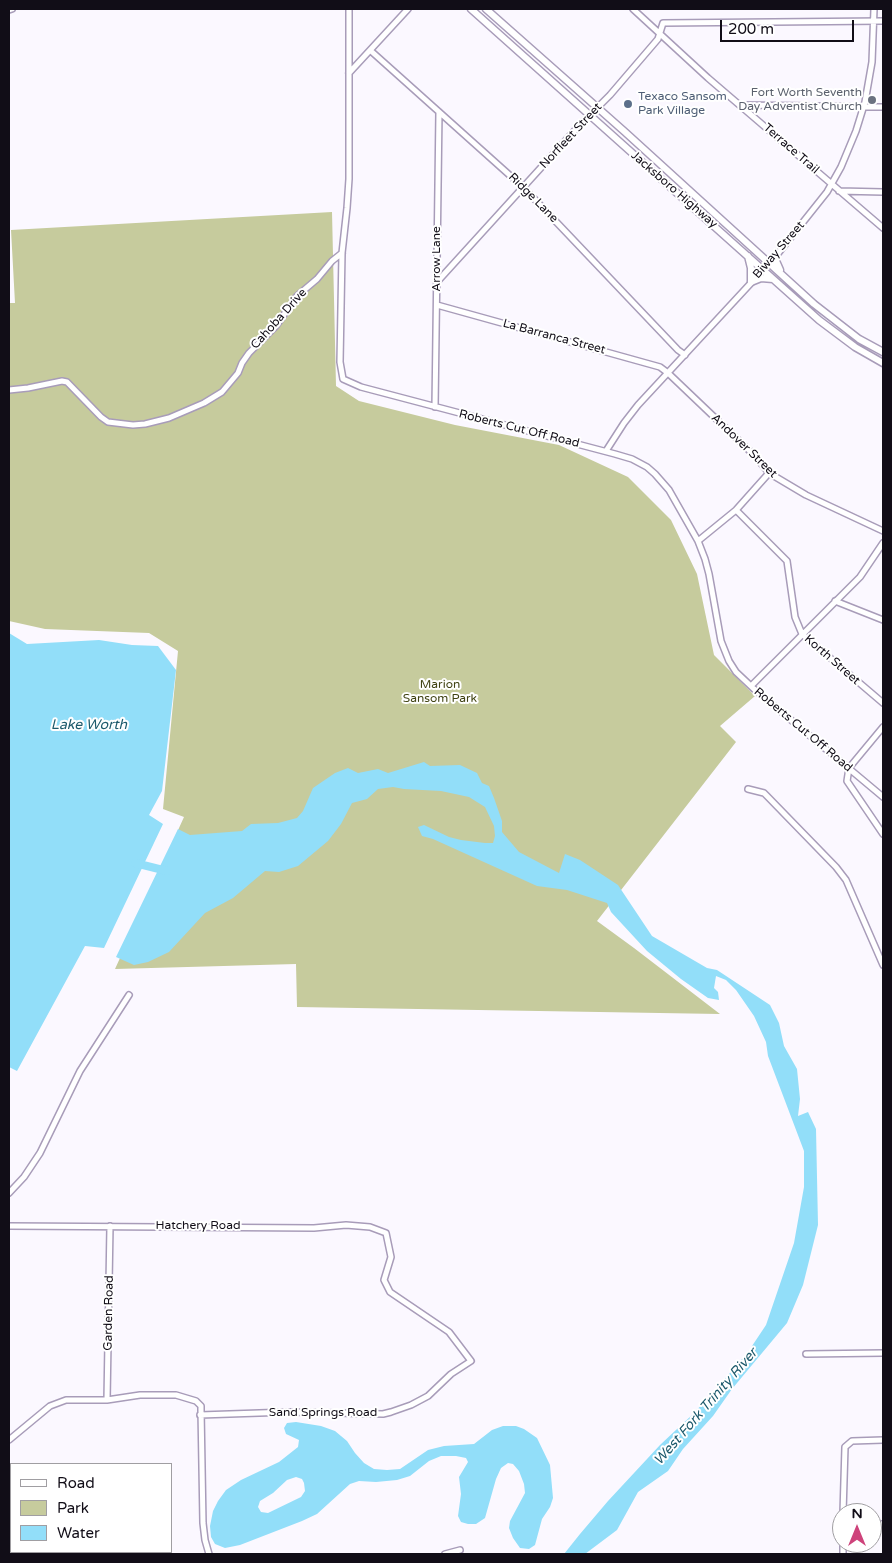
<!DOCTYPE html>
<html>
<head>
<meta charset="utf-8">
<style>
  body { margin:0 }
  #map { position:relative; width:892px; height:1563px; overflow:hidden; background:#fbf8ff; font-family:"Varela Round",sans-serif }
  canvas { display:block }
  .frame { position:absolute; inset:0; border:10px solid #110d17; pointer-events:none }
  .legend { position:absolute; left:10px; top:1463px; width:162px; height:90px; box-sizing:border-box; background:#fff; border:1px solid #a09ea2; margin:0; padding:6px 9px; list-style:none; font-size:15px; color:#110d17 }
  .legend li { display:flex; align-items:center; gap:10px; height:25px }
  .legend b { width:25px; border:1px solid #a09ea2 }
  .north { position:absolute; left:832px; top:1503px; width:50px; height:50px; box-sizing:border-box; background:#fff; border:1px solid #a09ea2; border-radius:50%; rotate:0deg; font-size:14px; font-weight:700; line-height:20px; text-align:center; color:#110d17 }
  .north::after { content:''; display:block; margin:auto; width:18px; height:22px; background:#ce437b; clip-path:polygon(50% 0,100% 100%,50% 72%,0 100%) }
  .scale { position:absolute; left:720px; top:20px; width:134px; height:22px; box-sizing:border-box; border:2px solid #110d17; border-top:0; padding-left:6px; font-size:15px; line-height:18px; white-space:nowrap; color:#110d17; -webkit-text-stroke:4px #fff; paint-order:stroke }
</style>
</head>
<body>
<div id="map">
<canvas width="892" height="1563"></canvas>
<div class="frame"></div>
<ul class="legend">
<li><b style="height:6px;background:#fff"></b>Road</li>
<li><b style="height:14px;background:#c6cb9d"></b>Park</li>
<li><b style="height:14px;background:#92def9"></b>Water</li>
</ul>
<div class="north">N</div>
<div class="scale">200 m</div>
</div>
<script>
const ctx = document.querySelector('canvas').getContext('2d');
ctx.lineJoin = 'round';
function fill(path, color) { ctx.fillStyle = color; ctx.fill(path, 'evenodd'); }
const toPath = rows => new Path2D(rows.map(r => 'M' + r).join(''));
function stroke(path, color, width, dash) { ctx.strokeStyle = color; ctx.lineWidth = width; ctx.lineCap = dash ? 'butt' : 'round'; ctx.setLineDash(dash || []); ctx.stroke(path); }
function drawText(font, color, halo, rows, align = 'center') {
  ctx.font = font + ' "Varela Round",sans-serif'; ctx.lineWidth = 4; ctx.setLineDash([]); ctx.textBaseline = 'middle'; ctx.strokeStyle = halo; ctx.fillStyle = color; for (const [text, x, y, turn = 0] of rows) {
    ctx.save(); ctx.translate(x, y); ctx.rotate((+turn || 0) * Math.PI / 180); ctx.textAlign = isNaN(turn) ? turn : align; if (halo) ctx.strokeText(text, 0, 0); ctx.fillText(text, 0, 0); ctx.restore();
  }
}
fill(toPath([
  [332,212,336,386,359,401,455,425,559,445,628,477,671,520,697,574,714,655,755,696,720,726,736,742,597,921,634,948,720,1014,297,1007,296,964,115,969,184,817,163,809,178,651,149,633,45,629,9,621,9,303,15,303,11,230]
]), '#c6cb9d');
fill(toPath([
  [9,633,27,644,99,640,132,645,158,646,176,670,162,791,149,815,163,824,104,948,85,946,17,1071,9,1067],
  [424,762,430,766,460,765,477,773,482,783,489,786,494,798,502,821,502,832,519,852,559,873,565,854,580,860,618,885,652,936,707,968,717,970,770,1005,779,1023,784,1046,797,1069,800,1099,798,1116,808,1112,816,1129,818,1225,803,1285,787,1323,732,1389,713,1416,683,1449,668,1471,638,1492,617,1530,585,1554,564,1554,580,1534,608,1501,660,1445,693,1414,717,1388,748,1352,766,1325,794,1243,804,1187,804,1151,768,1056,766,1042,754,1016,736,990,726,980,716,976,714,988,718,992,719,1000,708,998,681,979,647,951,611,912,607,903,567,890,537,886,433,839,422,836,418,827,424,825,449,837,461,840,485,843,493,843,495,836,494,826,485,807,469,797,441,791,404,789,393,787,378,789,367,799,352,803,341,824,328,841,298,866,279,872,265,871,233,898,205,913,169,952,148,962,134,965,116,957,178,829,190,835,242,831,251,824,278,823,297,818,303,811,313,788,335,773,348,768,358,773,378,769,388,773],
  [296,1422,321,1426,335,1431,347,1441,355,1453,364,1463,374,1469,387,1470,400,1469,428,1450,444,1446,474,1444,492,1430,503,1426,516,1426,524,1429,537,1438,550,1465,553,1498,550,1507,542,1519,535,1545,529,1549,520,1548,513,1538,509,1528,510,1521,525,1493,524,1484,519,1471,513,1464,508,1463,501,1468,496,1479,485,1518,476,1524,468,1524,461,1522,458,1516,461,1494,459,1477,468,1462,466,1458,456,1456,441,1456,429,1461,410,1476,397,1480,376,1482,359,1481,350,1484,317,1514,302,1521,240,1545,225,1548,215,1544,211,1537,210,1526,213,1511,218,1501,226,1490,241,1480,279,1462,298,1447,299,1440,286,1434,284,1428,287,1423],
  [296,1477,302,1479,304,1483,305,1491,301,1497,268,1513,261,1512,258,1507,260,1501,273,1493,287,1480]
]), '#92def9');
stroke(toPath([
  [135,863,167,871]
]), '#92def9', 8);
const minor = toPath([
  [349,9,349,179,347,208,342,253,340,362,343,379,361,387,615,454,632,459,647,467,655,474,669,490,698,541,705,559,709,574,721,641,729,661,736,672,754,689,883,797],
  [633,9,708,78,883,228],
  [9,10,12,9],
  [371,51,524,188,678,350,685,355],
  [349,73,408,9],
  [741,105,883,107],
  [839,191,883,192],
  [437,282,577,128,610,95,658,39,663,23,883,21],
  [437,305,660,367,668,373,754,455,769,473,806,495,883,531],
  [9,390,28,388,62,381,67,382,101,417,108,422,133,425,145,424,169,418,204,403,222,392,238,373,242,363,249,353,276,326,297,296,317,279,332,261,342,253],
  [435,407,439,112],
  [606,451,624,423,638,405,776,256,827,192,841,167,856,131,865,102,872,62,874,9],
  [736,510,787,561,795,617,802,634,883,703],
  [698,541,736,510,769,473],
  [835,601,883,620],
  [751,686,860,577,883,543],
  [883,727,849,768,847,781,883,834],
  [748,789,764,793,767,796,836,867,846,880,883,965],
  [9,1193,24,1177,40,1153,80,1071,129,995],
  [9,1226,314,1228,346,1225,370,1227,386,1233,391,1257,384,1280,390,1292,449,1332,471,1361,451,1374,428,1396,411,1405,391,1412,383,1414,289,1412,200,1415],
  [806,1354,883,1353],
  [107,1400,110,1226],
  [9,1440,50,1406,66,1400,107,1400,140,1395,176,1395,196,1401,201,1406,201,1410,203,1523,205,1540,209,1554],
  [843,1513,845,1447,852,1441,883,1440],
  [872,1524,883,1524],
  [445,1554,460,1550],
  [843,1554,843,1543]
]);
const major = toPath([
  [471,9,819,320,855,347,883,363],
  [486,9,625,132,814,304,859,339,883,352],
  [748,256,751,268,751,282],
  [776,256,776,261,780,270],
  [751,282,761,278,773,279]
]);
stroke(minor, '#a89cb9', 8);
stroke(major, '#a89cb9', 9);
stroke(minor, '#fff', 5);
stroke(major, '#fff', 6);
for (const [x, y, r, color] of [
  [872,100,5,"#6b7280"],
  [628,104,5,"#5c6f8a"]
]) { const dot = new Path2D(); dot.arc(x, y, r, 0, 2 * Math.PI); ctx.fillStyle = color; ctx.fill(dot); stroke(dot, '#fff', 2); }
drawText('12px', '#5b616d', '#fff', [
  ["Fort Worth Seventh",862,93],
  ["Day Adventist Church",862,107]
], 'right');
drawText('12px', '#4e5e75', '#fff', [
  ["Texaco Sansom",638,97],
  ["Park Village",638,111]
], 'left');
drawText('12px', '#110d17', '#fff', [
  ["Norfleet Street",571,136,-47],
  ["Terrace Trail",791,149,41],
  ["Jacksboro Highway",674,190,41],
  ["Ridge Lane",533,198,45],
  ["Biway Street",779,250,-49],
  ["Arrow Lane",437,259,-90],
  ["Cahoba Drive",279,319,-48],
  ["La Barranca Street",554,337,15],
  ["Roberts Cut Off Road",519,429,14],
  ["Andover Street",744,446,44],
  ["Korth Street",832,660,41],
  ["Roberts Cut Off Road",803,730,40],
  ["Hatchery Road",198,1226],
  ["Garden Road",109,1313,-89],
  ["Sand Springs Road",323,1413]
]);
drawText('12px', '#404313', '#fff', [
  ["Marion",440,685],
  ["Sansom Park",440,699]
]);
drawText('italic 14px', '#1e5b6d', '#fff', [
  ["Lake Worth",89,725],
  ["West Fork Trinity River",706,1407,-49]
]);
</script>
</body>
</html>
